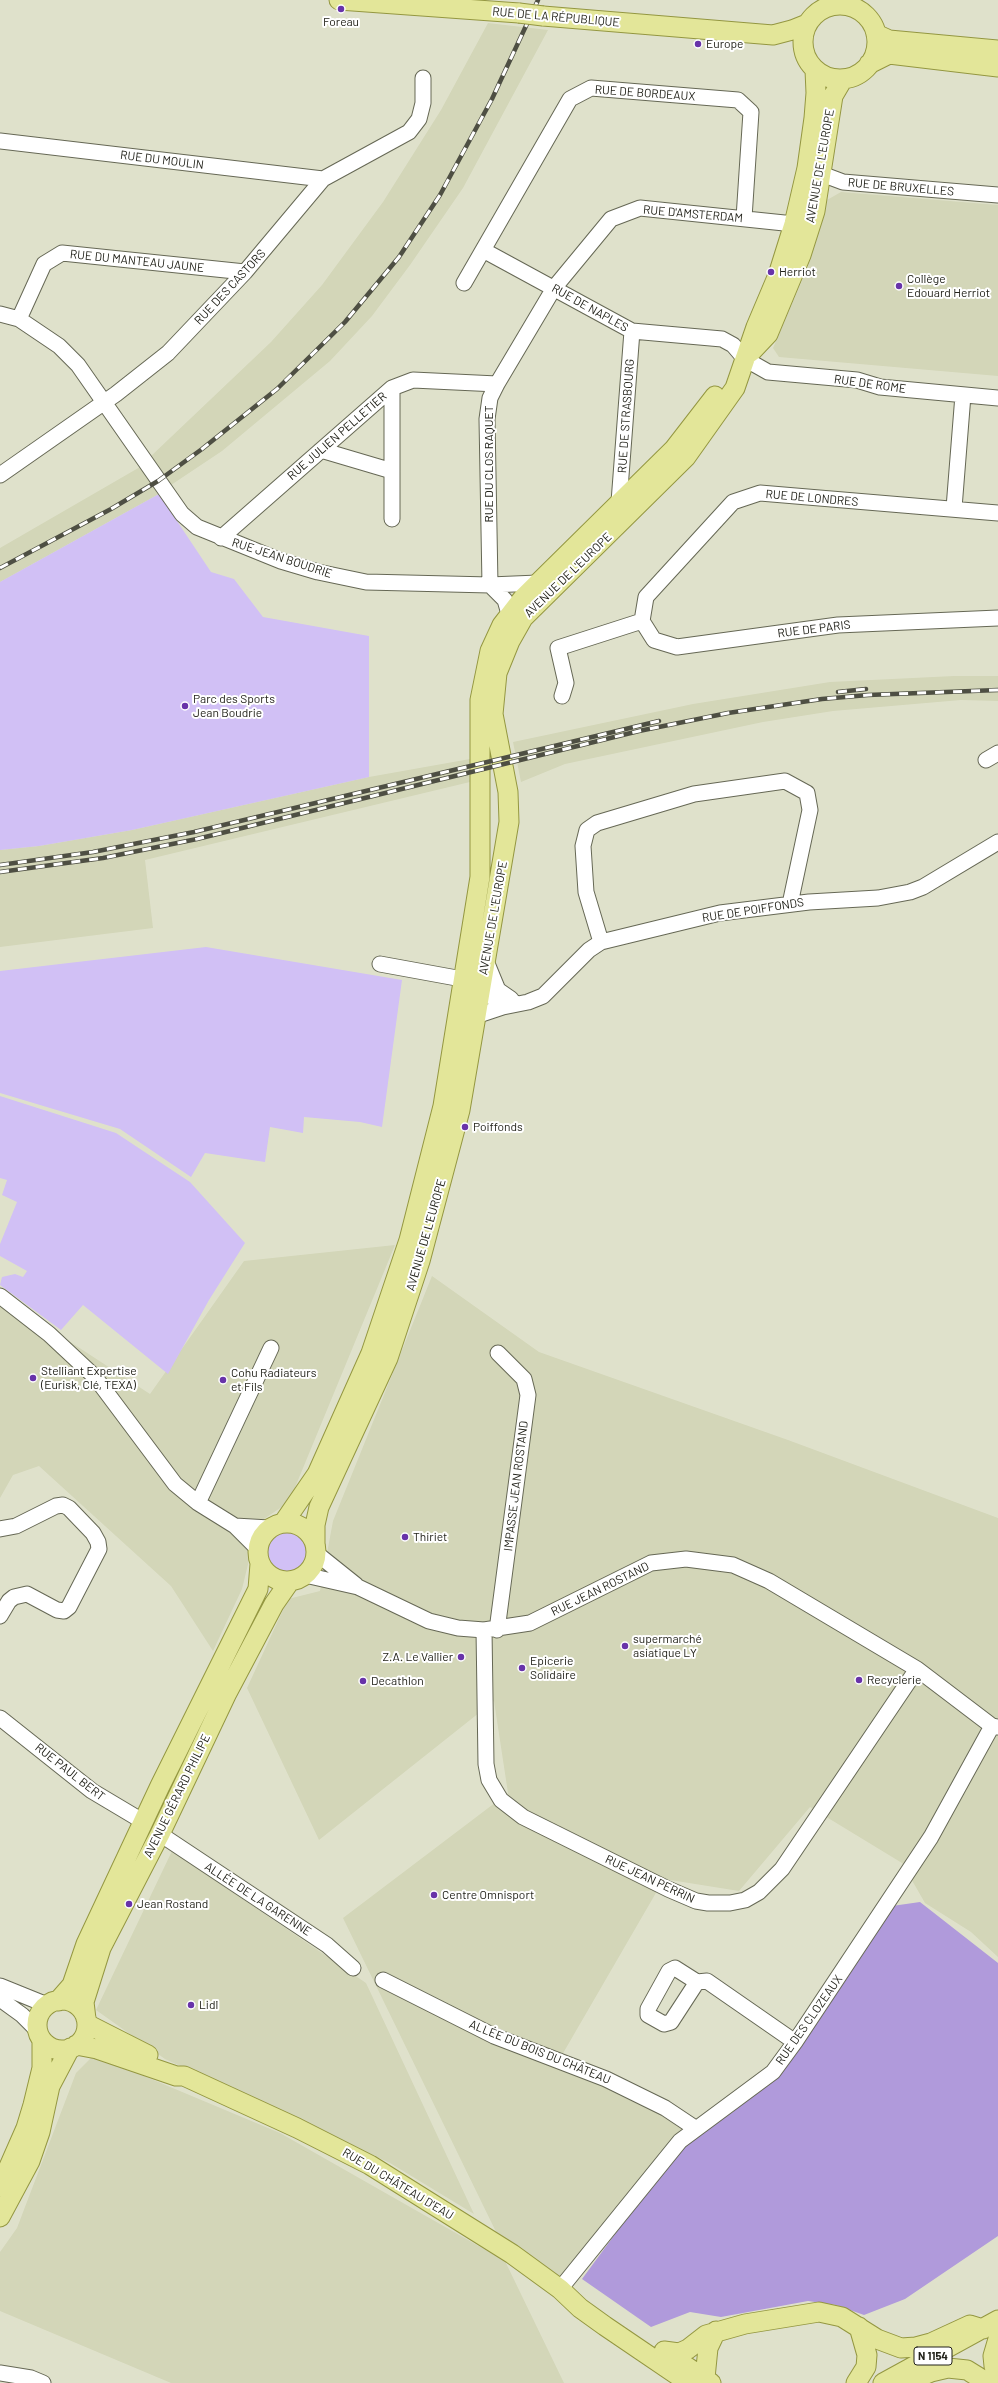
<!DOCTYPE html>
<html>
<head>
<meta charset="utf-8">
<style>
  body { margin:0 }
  canvas { display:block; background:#dfe1cb }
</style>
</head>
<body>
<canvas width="998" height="2383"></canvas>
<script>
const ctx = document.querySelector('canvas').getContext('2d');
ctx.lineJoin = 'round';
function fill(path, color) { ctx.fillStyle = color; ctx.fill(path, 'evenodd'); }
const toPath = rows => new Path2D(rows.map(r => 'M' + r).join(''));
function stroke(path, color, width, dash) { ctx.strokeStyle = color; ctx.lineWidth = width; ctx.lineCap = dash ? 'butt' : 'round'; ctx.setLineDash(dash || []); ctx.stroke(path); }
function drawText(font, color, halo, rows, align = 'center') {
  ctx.font = font + ' Barlow,sans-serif'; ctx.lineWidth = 4; ctx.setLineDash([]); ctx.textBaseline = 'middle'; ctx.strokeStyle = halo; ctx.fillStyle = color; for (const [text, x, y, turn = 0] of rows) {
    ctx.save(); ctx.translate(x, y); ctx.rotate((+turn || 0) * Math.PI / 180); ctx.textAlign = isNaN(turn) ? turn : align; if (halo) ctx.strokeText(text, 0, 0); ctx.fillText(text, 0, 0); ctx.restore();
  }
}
fill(toPath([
  [488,23,548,30,463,188,410,265,372,316,330,361,222,451,171,485,150,457,271,342,322,285,383,202,441,110],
  [841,192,998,205,998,376,779,357,773,348,807,269,827,200],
  [140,467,159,494,0,582,0,548],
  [954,676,998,676,998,701,961,700,833,711,763,722,565,764,521,782,513,742,693,704,830,682],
  [470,759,470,782,145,860,153,928,0,947,0,850,39,846,132,830,369,777],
  [395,1245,289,1502,258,1523,242,1589,213,1651,171,1586,39,1466,13,1475,0,1498,0,1296,150,1394,244,1261],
  [432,1276,539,1352,788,1440,998,1518,998,1957,971,1932,925,1903,902,1863,810,1807,739,1891,664,1879,562,2055,697,2125,564,2279,500,2240,343,1918,508,1793,494,1701,319,1840,247,1688,288,1599,320,1591,333,1521],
  [172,1851,366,1983,474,2214,390,2163,165,2059,96,2010],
  [94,2055,280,2133,505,2261,564,2383,171,2383,0,2311,0,2252,17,2228,76,2073]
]), '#d3d6b8');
fill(toPath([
  [159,494,211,572,234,579,263,617,369,636,369,777,132,830,39,846,0,850,0,582],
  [206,947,402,980,382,1127,360,1122,304,1117,303,1133,270,1127,265,1162,205,1153,191,1177,120,1129,0,1093,0,971],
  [0,1096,116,1133,190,1182,245,1243,209,1300,168,1374,83,1305,61,1330,0,1285,2,1277,15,1274,23,1277,27,1271,0,1256,0,1244,17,1202,2,1195,7,1180,0,1178],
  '267 1552a20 20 0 1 1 40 0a20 20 0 1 1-40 0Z'
]), '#d1c0f5');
fill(toPath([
  [920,1902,998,1963,998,2236,905,2299,864,2315,836,2305,808,2301,721,2317,690,2312,651,2327,582,2279,680,2146,733,2112,788,2064,892,1906]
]), '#b09adb');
const minor = toPath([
  [836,0,837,5],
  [0,141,323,179],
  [811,170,843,182,998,195],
  [483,250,632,331,722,339,733,345,745,359,768,372,857,380,880,387,998,398],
  [464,283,570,99,591,88,738,100,751,112,744,218],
  [0,314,19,319,59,346,78,365,182,514,197,527,281,561,318,572,366,582,490,585,505,600,509,614],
  [19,319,44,264,62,253,245,272],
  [321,450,392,471],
  [0,475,116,394,168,353,245,272,323,179,409,132,419,119,423,103,423,78],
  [619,502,632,331],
  [954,508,963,395],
  [392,519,392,388],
  [221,538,392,388,413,380,497,384],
  [538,583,490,585,487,419,490,398,497,384,554,288,611,219,640,208,794,224],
  [642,621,646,597,733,502,760,493,998,513],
  [642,621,654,640,677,647,838,625,998,618],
  [562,696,566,683,558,648,642,621],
  [986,760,998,753],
  [601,942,586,892,583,846,587,830,597,823,694,794,785,781,807,793,810,810,790,904],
  [486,961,498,990,511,999],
  [380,964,473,981],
  [470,992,514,1002],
  [476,1016,503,1007,528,1002,543,996,589,950,601,942,720,913,809,902,878,898,910,892,923,887,998,842],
  [0,1296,49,1334,95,1377,175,1484,198,1503,235,1526,257,1548],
  [198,1503,271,1348],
  [235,1526,269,1528],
  [0,1529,16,1526,56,1506,63,1505,69,1508,93,1533,98,1542,99,1549,69,1607,64,1611,57,1610,27,1594,14,1597,9,1601,0,1616],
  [316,1553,356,1585],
  [305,1575,358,1587,429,1621,458,1628,484,1630,530,1623,651,1563,686,1559,733,1565,769,1581,917,1669,992,1726,998,1727],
  [484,1630,486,1764,489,1780,501,1800,523,1817,668,1889,696,1901,708,1903,730,1903,745,1900,759,1892,782,1869,917,1669],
  [497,1630,528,1395,524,1379,498,1353],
  [0,1718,92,1791,144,1822],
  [160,1834,327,1945,353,1968],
  [383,1980,494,2036,606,2079,665,2108,695,2128],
  [697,1982,671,2022,664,2024,648,2015,648,2009,669,1971,675,1968,697,1982,707,1981,795,2042],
  [0,1986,47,2005],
  [0,1999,22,2015,38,2031],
  [560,2289,680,2141,773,2072,795,2042,931,1837,992,1726],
  [0,2373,31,2378,43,2383]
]);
const major = toPath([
  [339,0,519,13],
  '803 42a37 37 0 1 1 74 0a37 37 0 1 1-74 0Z',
  [543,16,773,35,792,30,807,24],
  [876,34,889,40,998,50],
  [869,64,889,54,998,67],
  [751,352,768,334,801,255,815,211,833,96,843,79],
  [284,1522,317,1474,371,1353,409,1240,443,1106,480,877,480,700,490,651,502,625,523,598,674,449,715,396],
  '258 1552a29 29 0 1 1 58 0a29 29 0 1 1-58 0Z',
  [315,1544,315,1525,319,1507,388,1358,420,1261,460,1110,509,822,508,792,493,714,497,673,510,641,523,618,686,457,735,388,756,327,778,275,794,224,807,168,814,118,816,93,815,70],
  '37 2025a25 25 0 1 1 50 0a25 25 0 1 1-50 0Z',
  [58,2001,72,1985,86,1944,160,1786,258,1589,260,1564],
  [86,2019,84,2002,101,1948,160,1834,227,1693,274,1604,290,1581],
  [87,2024,148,2055],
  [76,2045,97,2049,176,2076,184,2076,297,2128,370,2165,512,2254,560,2289,580,2308,605,2326,689,2383],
  [0,2187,26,2128,33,2105,42,2068,42,2040],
  [0,2217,30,2161,40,2132,50,2086,70,2048],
  [998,2339,993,2356,994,2366,998,2379],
  [664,2351,679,2353,688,2349,706,2335,745,2324,819,2312,842,2317,877,2339,901,2348,916,2347,931,2343,970,2325,983,2329],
  [677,2360,711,2383],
  [705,2378,708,2348,716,2331],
  [910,2381,931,2372,948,2368,967,2370,988,2383],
  [856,2383,866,2367,867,2355,859,2327],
  [883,2383,998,2320]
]);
stroke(minor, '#666855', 17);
stroke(major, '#949741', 21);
stroke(minor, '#fff', 15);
stroke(major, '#e3e699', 19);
const rail = toPath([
  [0,568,111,509,158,481,202,449,277,389,345,322,399,257,440,195,492,99,538,0],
  [838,692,866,689],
  [0,865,93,852,194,832,659,721],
  [0,872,103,858,197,839,639,731,728,713,822,699,868,695,998,690]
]);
stroke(rail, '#4e4f43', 4.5);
stroke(rail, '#fff', 3, [9]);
const majorBridge = toPath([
  [519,13,543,16]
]);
stroke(majorBridge, '#949741', 21, []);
stroke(majorBridge, '#e3e699', 19);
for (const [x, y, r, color] of [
  [341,9,4,"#6833a9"],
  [698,44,4,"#6833a9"],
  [771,272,4,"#6833a9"],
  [899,286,4,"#6833a9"],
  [185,706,4,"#6833a9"],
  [465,1127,4,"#6833a9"],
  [33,1378,4,"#6833a9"],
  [223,1380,4,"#6833a9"],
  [405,1537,4,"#6833a9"],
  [625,1646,4,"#6833a9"],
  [461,1657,4,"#6833a9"],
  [522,1668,4,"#6833a9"],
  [859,1680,4,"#6833a9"],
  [363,1681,4,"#6833a9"],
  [434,1895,4,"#6833a9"],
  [129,1904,4,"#6833a9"],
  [191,2005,4,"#6833a9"]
]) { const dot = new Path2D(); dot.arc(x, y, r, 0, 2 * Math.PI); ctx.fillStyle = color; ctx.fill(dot); stroke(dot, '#fff', 1.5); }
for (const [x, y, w] of [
  [933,2356,38]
]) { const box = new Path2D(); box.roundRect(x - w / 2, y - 9, w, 18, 3); ctx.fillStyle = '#fff'; ctx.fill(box); stroke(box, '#23231b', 1); }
drawText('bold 11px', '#23231b', null, [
  ["N 1154",933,2356]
]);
drawText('12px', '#23231b', '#fff', [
  ["RUE DE LA RÉPUBLIQUE",556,17,5],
  ["RUE DE BORDEAUX",645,93,4],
  ["RUE DU MOULIN",162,160,7],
  ["AVENUE DE L'EUROPE",820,166,-80],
  ["RUE DE BRUXELLES",901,187,5],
  ["RUE D'AMSTERDAM",693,214,5],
  ["RUE DU MANTEAU JAUNE",137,261,6],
  ["RUE DES CASTORS",230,287,-47],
  ["RUE DE NAPLES",590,308,29],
  ["RUE DE ROME",870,384,8],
  ["RUE DE STRASBOURG",626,416,-86],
  ["RUE JULIEN PELLETIER",337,436,-41],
  ["RUE DU CLOS RAQUET",489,464,-90],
  ["RUE DE LONDRES",812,498,5],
  ["RUE JEAN BOUDRIE",282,558,18],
  ["AVENUE DE L'EUROPE",568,575,-44],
  ["RUE DE PARIS",814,629,-7],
  ["RUE DE POIFFONDS",753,910,-9],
  ["AVENUE DE L'EUROPE",493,918,-80],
  ["AVENUE DE L'EUROPE",426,1235,-74],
  ["IMPASSE JEAN ROSTAND",516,1486,-83],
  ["RUE JEAN ROSTAND",600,1589,-26],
  ["RUE PAUL BERT",70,1772,38],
  ["AVENUE GÉRARD PHILIPE",177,1796,-64],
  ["RUE JEAN PERRIN",650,1879,25],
  ["ALLÉE DE LA GARENNE",258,1899,33],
  ["RUE DES CLOZEAUX",809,2020,-55],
  ["ALLÉE DU BOIS DU CHÂTEAU",540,2052,22],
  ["RUE DU CHÂTEAU D'EAU",398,2184,31]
]);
drawText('12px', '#23231b', '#fff', [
  ["Foreau",341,22,"center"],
  ["Europe",706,44],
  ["Herriot",779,272],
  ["Collège",907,279],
  ["Edouard Herriot",907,293],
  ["Parc des Sports",193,699],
  ["Jean Boudrie",193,713],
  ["Poiffonds",473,1127],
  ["Stelliant Expertise",41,1371],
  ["(Eurisk, Clé, TEXA)",41,1385],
  ["Cohu Radiateurs",231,1373],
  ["et Fils",231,1387],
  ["Thiriet",413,1537],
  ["supermarché",633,1639],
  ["asiatique LY",633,1653],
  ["Z.A. Le Vallier",453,1657,"right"],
  ["Epicerie",530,1661],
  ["Solidaire",530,1675],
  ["Recyclerie",867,1680],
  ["Decathlon",371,1681],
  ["Centre Omnisport",442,1895],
  ["Jean Rostand",137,1904],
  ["Lidl",199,2005]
], 'left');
</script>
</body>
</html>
